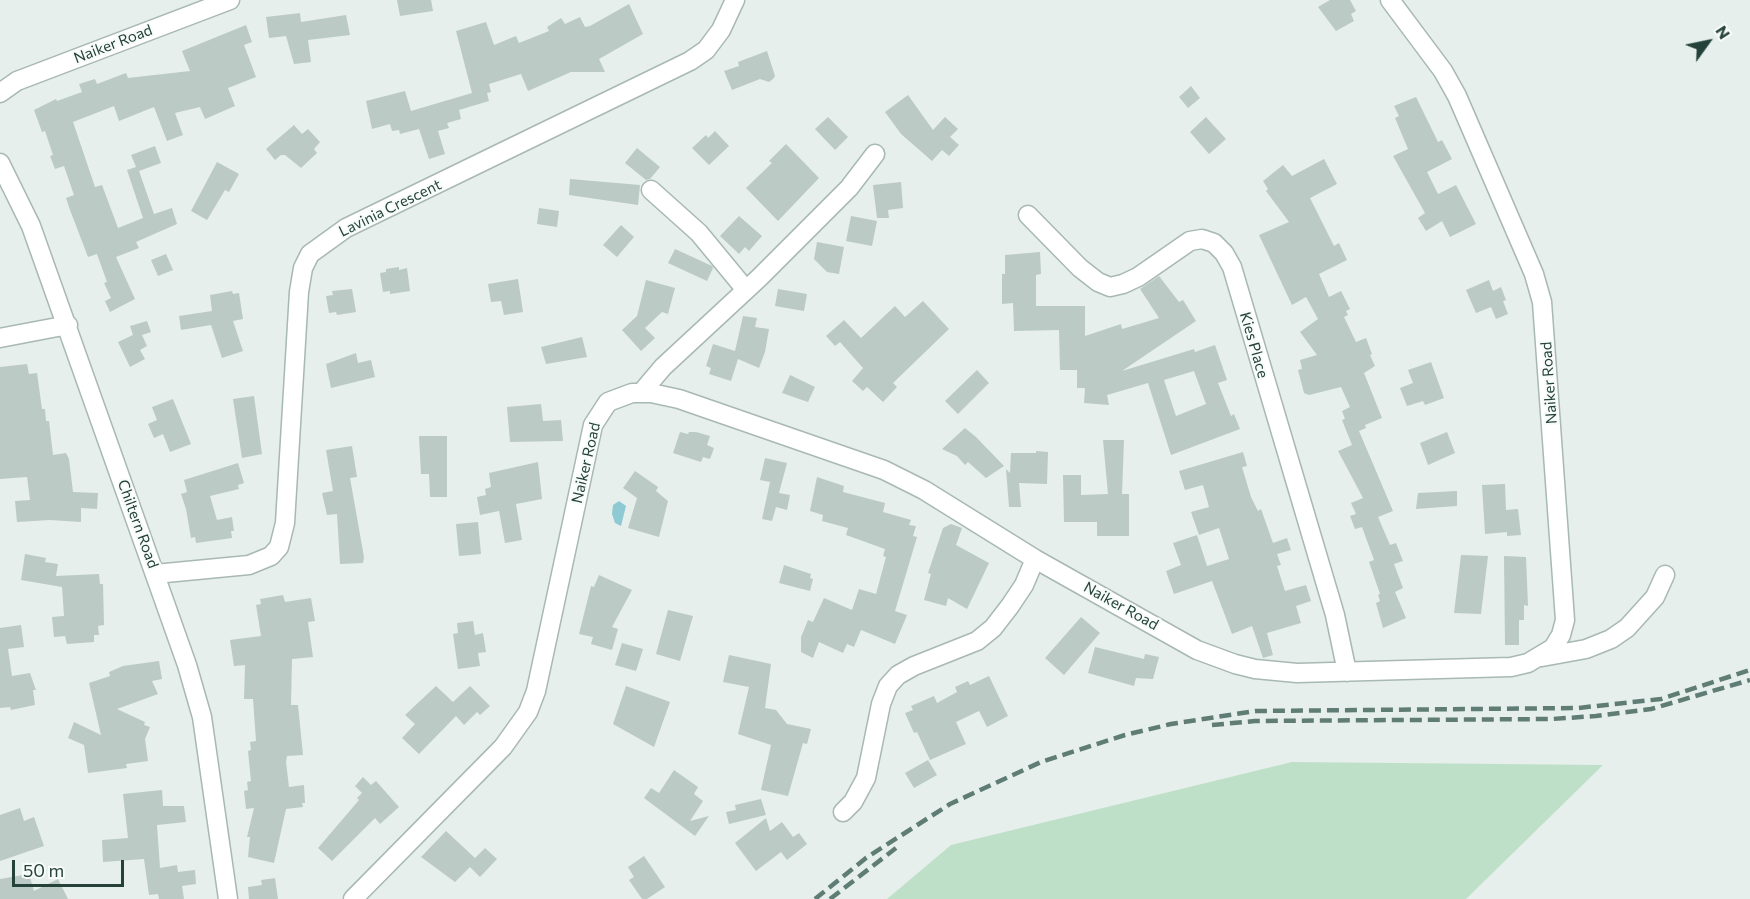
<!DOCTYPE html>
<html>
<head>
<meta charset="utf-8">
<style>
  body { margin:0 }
  #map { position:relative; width:1750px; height:899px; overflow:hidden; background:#e6efeb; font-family:Commissioner,sans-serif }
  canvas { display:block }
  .north { position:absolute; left:1678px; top:12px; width:60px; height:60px; -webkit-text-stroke:4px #f7fbf9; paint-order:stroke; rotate:57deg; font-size:16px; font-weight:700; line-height:24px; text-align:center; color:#24423a }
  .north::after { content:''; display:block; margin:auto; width:21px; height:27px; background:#24423a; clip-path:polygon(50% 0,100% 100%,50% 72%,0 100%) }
  .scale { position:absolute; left:12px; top:860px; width:112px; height:27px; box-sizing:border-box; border:3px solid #24423a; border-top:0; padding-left:8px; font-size:18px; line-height:21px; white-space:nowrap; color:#24423a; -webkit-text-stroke:4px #f7fbf9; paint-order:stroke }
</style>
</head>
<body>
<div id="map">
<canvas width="1750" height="899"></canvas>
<div class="north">N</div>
<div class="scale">50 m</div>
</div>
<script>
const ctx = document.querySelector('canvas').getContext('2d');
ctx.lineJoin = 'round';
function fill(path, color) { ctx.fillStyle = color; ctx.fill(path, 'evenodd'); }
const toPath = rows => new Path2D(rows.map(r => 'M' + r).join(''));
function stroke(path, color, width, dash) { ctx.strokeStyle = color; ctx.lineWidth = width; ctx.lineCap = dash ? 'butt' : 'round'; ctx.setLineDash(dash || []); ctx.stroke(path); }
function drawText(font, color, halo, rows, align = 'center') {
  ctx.font = font + ' Commissioner,sans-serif'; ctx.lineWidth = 4.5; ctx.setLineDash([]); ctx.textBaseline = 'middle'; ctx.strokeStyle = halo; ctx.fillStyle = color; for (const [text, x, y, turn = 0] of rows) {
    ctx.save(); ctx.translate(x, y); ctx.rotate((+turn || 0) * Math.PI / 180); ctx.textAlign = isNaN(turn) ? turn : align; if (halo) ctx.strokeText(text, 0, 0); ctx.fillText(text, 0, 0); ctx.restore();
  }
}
fill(toPath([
  [1292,762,1603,765,1466,899,887,899,951,845]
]), '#bfe0c8');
fill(toPath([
  [619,501,626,506,621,526,615,523,612,514,613,505]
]), '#8ec9d4');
fill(toPath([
  [397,0,431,0,433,11,400,16],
  [1330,0,1350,0,1356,11,1351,14,1354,21,1336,31,1318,7],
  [629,4,643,34,599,59,605,72,571,72,528,91,521,74,489,84,491,92,487,93,489,101,459,110,461,119,447,123,449,128,438,131,445,154,429,159,419,129,400,134,399,130,392,131,390,124,372,129,366,101,405,91,411,111,472,93,456,31,486,22,494,45,516,36,519,43,549,31,547,27,561,18,565,24,580,17,585,27,590,26],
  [300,13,301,22,346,15,350,35,308,40,311,62,294,64,286,36,269,38,266,17],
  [246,25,252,42,244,45,256,77,228,88,235,106,205,119,200,107,175,113,183,135,167,141,154,107,119,121,114,106,73,122,95,187,102,185,118,228,143,218,127,170,136,167,131,155,155,146,161,163,139,171,154,214,172,208,177,224,136,242,139,248,116,257,135,299,110,312,105,301,111,298,104,283,107,282,97,254,88,257,70,210,66,198,74,195,64,166,55,169,50,156,53,155,45,131,42,132,34,110,56,99,57,101,82,92,79,84,95,79,97,84,126,73,128,78,190,71,182,51],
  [767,51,775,76,773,79,769,82,760,79,732,90,724,71,739,66,738,62],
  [1191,86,1200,98,1188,108,1179,97],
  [908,95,933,130,945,117,958,129,950,137,959,145,949,156,942,150,932,161,901,134,885,112],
  [1416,97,1438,142,1442,140,1452,159,1427,172,1438,194,1456,185,1476,224,1450,237,1442,221,1426,231,1418,218,1425,213,1393,156,1408,149,1395,118,1399,116,1394,106],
  [828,117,848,137,835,150,815,129],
  [1206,117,1226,139,1209,154,1190,132],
  [294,125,302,134,308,129,320,142,314,149,317,153,301,168,285,155,281,155,275,160,266,149],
  [715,131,729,146,709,165,692,148,706,135,708,138],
  [786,144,819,178,778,221,746,188,772,163,769,161],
  [637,148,660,167,650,179,646,180,625,163],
  [1324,159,1337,184,1310,198,1334,246,1339,243,1347,260,1319,274,1329,297,1341,291,1350,309,1346,311,1348,315,1344,317,1356,342,1366,338,1372,354,1370,355,1375,366,1364,373,1382,418,1365,425,1366,428,1359,431,1393,511,1378,517,1390,545,1396,543,1403,561,1394,564,1403,588,1395,592,1406,618,1383,628,1376,603,1380,601,1378,595,1380,594,1369,562,1374,560,1362,527,1355,529,1350,516,1356,514,1351,503,1363,498,1338,451,1352,445,1342,420,1345,419,1342,411,1350,407,1341,387,1309,395,1304,393,1298,370,1302,369,1300,360,1317,355,1300,332,1318,319,1306,297,1292,305,1259,235,1289,222,1266,191,1268,189,1263,181,1283,165,1292,176],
  [217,162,239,174,229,192,225,190,207,220,191,211],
  [570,179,640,185,638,205,569,195],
  [901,182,903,208,888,210,889,218,877,218,873,185],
  [539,208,559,211,557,227,537,224],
  [739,216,762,236,749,251,745,247,739,254,720,236],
  [851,216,877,221,872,246,846,241],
  [621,225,634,237,617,257,603,245],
  [817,242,844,247,839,274,827,272,814,259],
  [675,249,712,266,713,268,707,281,668,263],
  [1040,252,1041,274,1036,275,1036,306,1085,306,1085,336,1121,324,1122,329,1159,318,1140,289,1159,276,1179,302,1183,300,1196,321,1122,371,1194,349,1195,352,1215,345,1227,380,1218,383,1231,416,1234,414,1240,429,1171,455,1148,383,1107,395,1109,405,1084,403,1085,388,1077,388,1077,370,1060,370,1059,330,1014,331,1013,303,1002,304,1002,274,1005,274,1005,255],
  [1194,371,1206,404,1176,416,1164,380],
  [166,254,173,270,158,276,151,260],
  [399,267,399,270,407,268,410,291,390,294,390,291,383,292,380,273,386,272,386,269],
  [518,279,523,312,504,315,501,301,491,302,488,284],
  [646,280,675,288,668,314,662,312,645,328,655,338,641,351,622,330,637,316],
  [1489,280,1493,291,1501,287,1506,300,1503,301,1508,314,1496,319,1491,307,1476,313,1466,290],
  [352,289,356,312,337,315,336,312,329,313,326,296,333,295,332,291],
  [778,289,807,294,804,311,775,306],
  [232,291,233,294,239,293,243,319,233,321,243,351,222,358,211,325,181,330,179,316,212,311,210,295],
  [923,301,949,329,893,383,897,387,883,402,867,387,863,391,852,381,863,368,840,342,835,346,826,336,844,320,861,338,895,306,905,317],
  [743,316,757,318,755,327,769,329,765,352,759,368,738,359,731,381,709,374,711,368,706,366,713,344,735,351],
  [147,321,151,332,142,335,147,346,140,350,145,359,130,367,118,342,133,335,130,326],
  [582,337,587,357,546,364,541,347],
  [356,353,358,363,371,360,375,377,331,388,326,364],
  [1431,362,1444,398,1425,405,1423,401,1407,406,1400,388,1413,383,1408,370],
  [27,364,29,374,37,373,42,409,45,409,46,421,49,421,53,455,66,453,69,459,73,492,98,493,97,509,81,508,81,522,50,520,17,522,15,501,30,500,27,477,0,479,0,367],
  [977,370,989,383,958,414,945,401],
  [790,375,815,387,808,402,782,393],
  [254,396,262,454,242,458,233,399],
  [173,399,191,444,170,452,163,434,154,438,148,424,157,420,152,407],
  [541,404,543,421,561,420,563,441,510,442,507,407],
  [965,428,976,437,1004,466,986,478,968,462,965,465,957,456,942,449],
  [680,432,688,434,689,432,696,432,710,436,707,445,714,448,710,459,703,457,701,462,673,453],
  [1447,432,1455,453,1428,465,1420,443],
  [419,436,447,436,447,497,430,497,429,474,421,474],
  [1103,440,1124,440,1122,494,1129,494,1129,536,1097,536,1097,522,1064,522,1063,475,1081,475,1081,495,1108,494],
  [352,446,357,477,350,478,364,557,363,563,340,564,337,514,327,515,322,493,333,491,326,450],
  [1036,451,1048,452,1047,484,1019,483,1021,507,1009,507,1006,469,1010,473,1011,453,1036,453],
  [1243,452,1247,466,1242,467,1251,497,1258,511,1261,509,1273,543,1287,538,1291,550,1277,554,1281,565,1277,566,1285,591,1306,585,1311,601,1296,606,1301,623,1267,633,1273,655,1263,658,1252,626,1232,634,1212,581,1174,594,1166,571,1181,565,1173,543,1197,535,1207,566,1229,559,1219,528,1199,535,1191,512,1209,507,1203,485,1185,490,1179,471],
  [765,458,787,463,779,493,790,495,787,510,776,507,772,521,762,519,770,482,760,480],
  [538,462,542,499,516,504,522,540,505,543,499,511,480,515,477,497,486,495,485,489,491,487,489,473],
  [238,463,244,483,238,485,239,489,210,496,217,520,232,517,234,531,231,531,232,538,196,543,195,537,191,538,186,509,181,494,187,492,184,480],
  [635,471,658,487,656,491,668,501,659,537,628,528,637,498,623,488],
  [817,477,844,486,843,492,885,503,883,512,911,520,909,525,916,526,913,536,917,537,895,611,907,615,895,644,861,630,854,647,847,644,843,653,819,642,813,658,801,652,801,637,808,620,813,622,824,598,852,610,859,589,876,594,886,557,883,556,885,549,846,535,848,528,822,521,823,515,810,511],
  [1505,484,1506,510,1518,509,1521,535,1507,536,1507,532,1485,534,1482,485],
  [1457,491,1457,506,1416,509,1418,493],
  [478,522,481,554,459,556,456,524],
  [951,524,962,528,956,545,989,563,967,609,948,598,946,606,924,600,931,574,928,573,943,528],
  [25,554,46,558,45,562,58,564,56,576,99,574,100,584,103,584,104,625,98,626,99,635,94,635,94,642,67,644,65,636,54,637,52,617,64,616,62,587,21,580],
  [1461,555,1488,556,1481,614,1454,613],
  [1504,556,1526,557,1528,606,1524,605,1524,620,1519,620,1519,645,1505,645],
  [784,565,811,574,810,578,813,579,810,591,779,583],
  [599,575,632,590,612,627,618,629,612,650,591,644,593,637,579,634,591,586,594,587],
  [283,595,285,602,311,598,315,621,308,622,313,657,292,659,291,705,298,705,303,755,287,756,286,762,289,787,304,785,305,803,302,803,303,807,286,809,274,863,248,857,250,837,247,837,254,808,246,809,244,791,248,790,247,782,251,781,248,751,251,750,250,742,256,741,253,699,244,699,245,665,234,666,230,640,261,636,256,605,261,604,260,599],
  [668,610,693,616,680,661,656,654],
  [1081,617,1100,633,1064,675,1045,658],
  [473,621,475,635,483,633,486,652,478,653,480,666,458,669,453,634,458,633,457,623],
  [21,625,24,647,8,649,12,676,30,673,36,690,33,690,35,705,11,710,10,707,0,708,0,628],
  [622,643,643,649,636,671,615,665],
  [1095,647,1144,659,1145,654,1159,657,1153,679,1136,678,1134,686,1088,673],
  [729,655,771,664,765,708,776,710,787,724,811,729,807,744,803,743,788,796,761,790,771,745,738,734,749,687,723,682],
  [159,661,162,679,152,681,158,694,117,709,145,722,144,725,150,727,145,739,148,761,126,764,127,768,88,773,84,745,68,738,74,722,101,735,89,683,110,676,109,672,123,666],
  [989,676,1008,716,987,727,979,711,956,722,966,744,930,760,917,732,914,733,905,713,913,710,911,706,934,696,937,703,957,692,955,687,968,681,970,685],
  [436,686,453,702,470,686,490,706,480,715,477,712,464,725,456,716,419,754,402,738,415,724,405,715],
  [626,686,670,702,654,747,613,724],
  [928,760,937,775,914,788,905,773],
  [674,770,698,787,694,794,703,801,690,821,709,816,695,836,644,798,651,788,659,793],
  [363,777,371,785,376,781,399,807,380,824,375,818,332,861,318,848,359,800,357,798,362,793,355,786],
  [162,790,163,806,184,806,186,822,157,825,160,868,177,865,178,872,195,870,196,884,182,886,184,899,159,899,158,894,149,895,144,859,103,862,102,840,128,838,123,794],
  [761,799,766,815,729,824,726,812,736,810,735,805],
  [20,808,24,821,34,817,44,846,0,861,0,815],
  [766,818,770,831,782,822,793,837,799,833,807,844,787,860,781,852,756,871,735,843],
  [446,831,475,858,485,848,497,859,480,877,470,867,455,882,421,857],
  [644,856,665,887,647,899,642,899,629,880,634,877,628,867],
  [29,874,34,891,58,879,68,899,0,899,0,879],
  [275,878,278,899,249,899,248,887,262,885,261,880]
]), '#bbcac4');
const minor = toPath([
  [0,93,17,81,230,0],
  [0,163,31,226,187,665,202,717,228,899],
  [651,190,699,233,746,290],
  [1028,215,1080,268,1098,282,1110,287,1123,284,1138,277,1190,241,1202,239,1214,243,1224,253,1232,267,1335,615,1347,672],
  [0,338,68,325],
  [641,393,663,367,759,278,849,188,875,154],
  [155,574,249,565,271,556,279,547,285,523,299,292,303,268,310,254,346,228,690,61,706,50,721,30,735,0],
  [1542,657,1586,649,1611,639,1627,628,1655,597,1665,575],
  [843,812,853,802,866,778,881,704,888,686,898,675,914,666,977,641,993,628,1010,606,1024,585,1035,559],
  [353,899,503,747,528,712,536,691,593,425,608,402,632,393,651,393,679,399,884,470,924,490,1035,559,1197,650,1235,664,1255,669,1297,673,1511,667,1528,663,1553,648,1561,635,1565,620,1542,302,1534,274,1457,96,1443,71,1390,0]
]);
stroke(minor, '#a8b8b2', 21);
stroke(minor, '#fff', 18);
stroke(toPath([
  [1212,725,1255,721,1552,719,1596,716,1651,709,1750,680],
  [815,899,866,858,950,804,1041,762,1125,735,1171,724,1255,711,1578,708,1661,699,1750,670],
  [830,899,896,848]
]), '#5f7d75', 4.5, [12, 6]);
drawText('15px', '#24423a', '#f7fbf9', [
  ["Naiker Road",113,44,-21],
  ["Lavinia Crescent",390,208,-26],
  ["Kies Place",1254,345,74],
  ["Naiker Road",1549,383,-94],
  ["Naiker Road",586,463,-77],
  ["Chiltern Road",138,524,70],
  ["Naiker Road",1121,606,29]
]);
</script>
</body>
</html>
